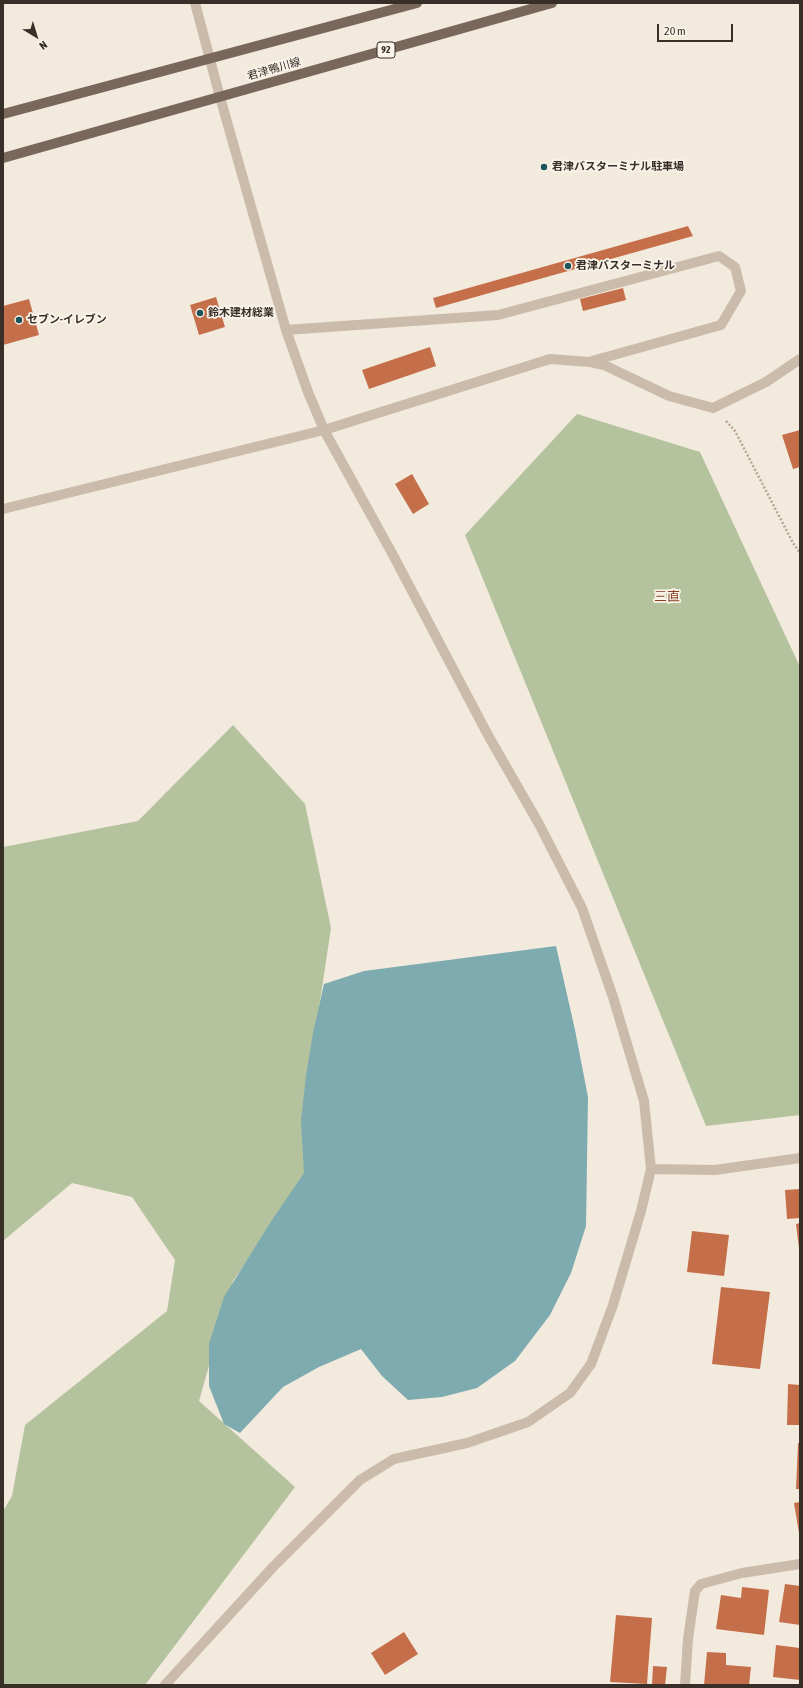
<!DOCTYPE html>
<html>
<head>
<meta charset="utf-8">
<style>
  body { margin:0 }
  #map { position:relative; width:803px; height:1688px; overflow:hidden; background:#f3eade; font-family:"Asap Condensed",sans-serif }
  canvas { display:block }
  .frame { position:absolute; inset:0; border:4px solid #382f29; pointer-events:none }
  .north { position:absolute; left:16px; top:16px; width:40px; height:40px; -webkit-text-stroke:3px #faf4eb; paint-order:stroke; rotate:142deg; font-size:11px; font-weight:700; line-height:16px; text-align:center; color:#382f29 }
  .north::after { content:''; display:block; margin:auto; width:14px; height:18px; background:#382f29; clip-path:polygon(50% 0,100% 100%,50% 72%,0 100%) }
  .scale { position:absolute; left:657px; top:24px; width:76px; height:18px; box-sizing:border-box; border:2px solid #382f29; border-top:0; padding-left:5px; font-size:12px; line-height:14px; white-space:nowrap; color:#382f29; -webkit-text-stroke:3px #faf4eb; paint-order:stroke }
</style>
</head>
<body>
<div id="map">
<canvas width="803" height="1688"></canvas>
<div class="frame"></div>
<div class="north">N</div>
<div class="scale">20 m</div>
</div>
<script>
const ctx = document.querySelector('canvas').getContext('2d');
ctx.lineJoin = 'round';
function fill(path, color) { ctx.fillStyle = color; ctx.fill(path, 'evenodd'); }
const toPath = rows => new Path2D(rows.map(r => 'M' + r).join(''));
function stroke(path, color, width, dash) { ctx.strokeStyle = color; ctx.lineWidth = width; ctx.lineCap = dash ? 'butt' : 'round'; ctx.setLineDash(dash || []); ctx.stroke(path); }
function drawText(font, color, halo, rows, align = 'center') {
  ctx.font = font + ' "Asap Condensed","Noto Sans JP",sans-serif'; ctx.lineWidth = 3.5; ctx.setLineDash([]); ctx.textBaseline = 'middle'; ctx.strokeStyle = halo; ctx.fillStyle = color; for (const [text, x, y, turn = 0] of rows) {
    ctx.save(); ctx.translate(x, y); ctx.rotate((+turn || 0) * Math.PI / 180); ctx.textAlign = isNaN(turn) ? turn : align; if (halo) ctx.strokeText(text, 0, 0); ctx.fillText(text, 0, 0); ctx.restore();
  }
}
fill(toPath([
  [577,414,700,452,800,667,800,1115,706,1126,465,535],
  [233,725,305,804,331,928,307,1087,304,1178,233,1281,199,1401,295,1487,145,1685,3,1685,3,1511,12,1496,25,1425,167,1311,175,1260,132,1197,72,1183,3,1241,3,847,138,821]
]), '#b4c29e');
fill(toPath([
  [556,946,575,1030,588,1097,586,1226,571,1273,550,1315,515,1361,477,1388,442,1397,408,1400,382,1376,361,1349,319,1367,283,1387,240,1433,224,1424,209,1386,209,1344,224,1297,270,1223,304,1173,301,1121,306,1076,313,1033,324,984,364,971]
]), '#7dabb0');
fill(toPath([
  [688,226,693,236,436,308,433,298],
  [623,288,626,300,583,311,580,299],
  [216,297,225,327,199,335,190,305],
  [29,299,39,335,3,345,3,306],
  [430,347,436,366,369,389,362,370],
  [800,430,800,467,793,469,782,435],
  [412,474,429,504,413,514,395,484],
  [800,1189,800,1218,787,1219,785,1190],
  [800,1223,800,1248,799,1248,796,1224],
  [692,1231,729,1235,724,1276,687,1272],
  [721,1287,770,1292,760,1369,712,1364],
  [788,1384,800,1385,800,1425,787,1425],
  [798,1443,800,1443,800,1489,796,1489],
  [800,1502,800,1533,799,1533,794,1503],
  [785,1584,800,1586,800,1625,779,1622],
  [742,1587,769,1590,764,1635,716,1629,721,1595,741,1598],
  [616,1615,652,1618,647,1684,610,1682],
  [404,1632,418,1654,385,1675,371,1653],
  [776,1645,800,1648,800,1680,773,1677],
  [707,1652,726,1653,726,1665,751,1667,749,1685,704,1685],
  [653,1666,667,1667,665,1685,652,1685]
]), '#c56f4a');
stroke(toPath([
  [726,421,735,431,793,543,800,553]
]), '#b7a594', 2.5, [2, 2]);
stroke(toPath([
  [286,330,498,315,719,256,735,267,741,291,721,325,592,361],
  [3,509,324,430,550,359,590,362,604,365,669,396,713,408,766,382,800,359],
  [651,1169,715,1170,800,1158],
  [165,1685,273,1567,360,1480,394,1459,467,1443,528,1422,570,1393,591,1364,613,1305,641,1211,651,1169,644,1101,613,997,582,908,539,824,489,737,393,555,324,430,308,392,286,330,220,97,195,3],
  [685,1685,688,1639,695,1591,701,1584,742,1573,800,1564]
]), '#cbbbaa', 10);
stroke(toPath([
  [3,114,417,3],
  [3,158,552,3]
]), '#7a675b', 10);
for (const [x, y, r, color] of [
  [544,167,4,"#1f535a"],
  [568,266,4,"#1f535a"],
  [200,313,4,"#1f535a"],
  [19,320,4,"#1f535a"]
]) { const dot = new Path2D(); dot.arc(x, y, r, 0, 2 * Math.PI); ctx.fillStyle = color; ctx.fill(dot); stroke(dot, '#faf4eb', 1.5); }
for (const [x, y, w] of [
  [386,50,18]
]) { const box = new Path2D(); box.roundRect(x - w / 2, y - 8, w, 16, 3); ctx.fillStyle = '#faf4eb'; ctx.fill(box); stroke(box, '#382f29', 1); }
drawText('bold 10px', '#382f29', null, [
  ["92",386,50]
]);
drawText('11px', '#382f29', '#faf4eb', [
  ["君津鴨川線",274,69,-16]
]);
drawText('bold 11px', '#382f29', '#faf4eb', [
  ["君津バスターミナル駐車場",552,167],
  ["君津バスターミナル",576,266],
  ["鈴木建材総業",208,313],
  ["セブン-イレブン",27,320]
], 'left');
drawText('13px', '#874023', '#faf4eb', [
  ["三直",667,597]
]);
</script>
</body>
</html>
